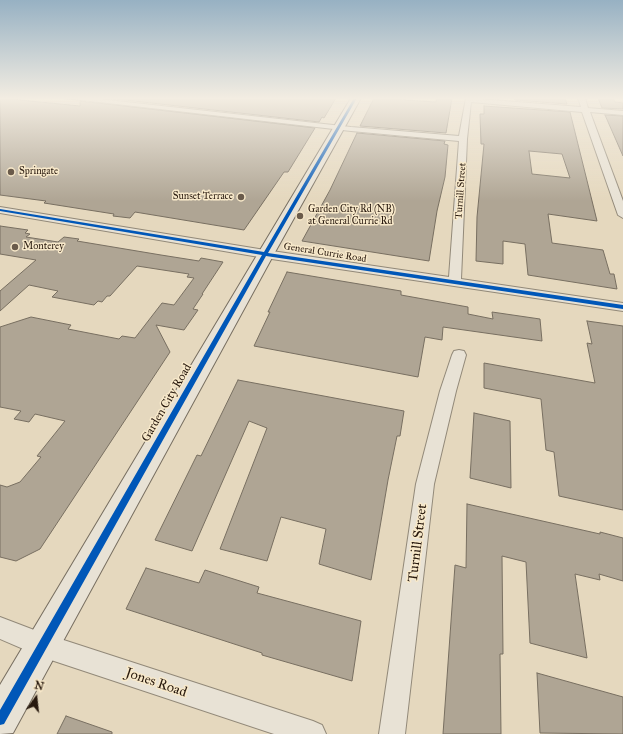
<!DOCTYPE html>
<html>
<head>
<meta charset="utf-8">
<style>
  body { margin:0 }
  #map { position:relative; width:623px; height:734px; overflow:hidden; background:#e5d8be; font-family:"IM FELL Great Primer",serif }
  canvas { display:block }
  .north { position:absolute; left:16px; top:678px; width:40px; height:40px; -webkit-text-stroke:3px #f8e9ca; paint-order:stroke; rotate:15deg; font-size:11px; font-weight:700; line-height:16px; text-align:center; color:#27180d }
  .north::after { content:''; display:block; margin:auto; width:14px; height:18px; background:#27180d; clip-path:polygon(50% 0,100% 100%,50% 72%,0 100%) }
</style>
</head>
<body>
<div id="map">
<canvas width="623" height="734"></canvas>
<div class="north">N</div>
</div>
<script>
const ctx = document.querySelector('canvas').getContext('2d');
ctx.lineJoin = 'round';
function fill(path, color) { ctx.fillStyle = color; ctx.fill(path, 'evenodd'); }
const toPath = rows => new Path2D(rows.map(r => 'M' + r).join(''));
function stroke(path, color, width, dash) { ctx.strokeStyle = color; ctx.lineWidth = width; ctx.lineCap = dash ? 'butt' : 'round'; ctx.setLineDash(dash || []); ctx.stroke(path); }
function drawText(font, color, halo, rows, align = 'center') {
  ctx.font = font + ' "IM FELL Great Primer",serif'; ctx.lineWidth = 3; ctx.setLineDash([]); ctx.textBaseline = 'middle'; ctx.strokeStyle = halo; ctx.fillStyle = color; for (const [text, x, y, turn = 0] of rows) {
    ctx.save(); ctx.translate(x, y); ctx.rotate((+turn || 0) * Math.PI / 180); ctx.textAlign = isNaN(turn) ? turn : align; if (halo) ctx.strokeText(text, 0, 0); ctx.fillText(text, 0, 0); ctx.restore();
  }
}
const building = toPath([
  [0,98,80,106,80,101,315,128,288,172,284,172,244,230,135,212,130,218,113,216,114,214,44,203,46,201,0,195,0,98],
  [107,98,336,98,324,118,322,117,319,122,107,98],
  [374,98,436,102,437,98,452,98,446,133,360,126,374,98],
  [515,98,565,98,567,104,515,100,515,98],
  [598,98,613,98,615,102,623,103,623,109,602,108,598,98],
  [484,106,570,112,597,221,548,214,552,243,603,250,610,274,614,274,617,289,528,275,525,244,503,241,503,264,476,261,477,217,484,144,481,144,480,114,484,114,484,106],
  [529,151,562,154,570,178,532,174,529,151],
  [605,115,623,116,623,156,605,115],
  [357,133,445,141,444,144,448,145,445,177,437,211,429,261,302,241,330,190,357,133],
  [0,226,28,230,25,233,30,234,26,237,58,242,64,237,79,239,77,241,161,255,199,261,201,258,223,262,202,294,203,294,193,309,198,310,184,330,156,325,170,352,40,549,16,561,0,557,0,485,7,487,20,482,41,457,37,456,65,421,35,414,29,422,14,419,21,411,0,407,0,327,31,317,71,325,68,329,119,339,122,336,135,338,162,303,174,305,194,278,187,277,189,274,137,266,110,296,107,296,102,302,98,301,94,305,52,297,58,291,29,285,0,311,0,291,36,260,0,254,0,226],
  [287,272,401,291,401,295,468,307,468,314,493,319,492,312,540,319,542,341,443,327,442,340,425,337,418,377,254,346,270,312,268,312,287,272],
  [587,321,623,326,623,510,559,496,554,452,546,450,541,399,484,388,484,363,595,383,587,343,592,344,587,321],
  [238,380,404,411,400,436,397,436,388,480,371,580,319,564,326,529,281,517,267,561,220,549,267,428,249,421,192,551,155,540,197,455,201,456,238,380],
  [474,413,510,421,511,488,470,478,474,413],
  [467,504,600,534,600,532,623,538,623,581,599,574,600,580,575,574,587,658,530,643,526,562,502,556,503,654,500,654,501,734,443,734,455,565,466,568,467,504],
  [146,568,199,583,205,570,259,587,257,593,361,621,352,681,262,655,262,653,126,609,146,568],
  [537,673,623,697,623,734,540,733,537,673],
  [66,716,112,732,112,734,57,734,66,716]
]);
fill(building, '#afa594');
stroke(building, '#786f61', 1);
const street = toPath([
  [64,98,90,98,351,127,459,136,466,98,581,107,578,98,585,98,588,108,623,111,623,115,590,112,623,201,623,218,618,215,582,112,471,102,467,139,461,279,623,303,623,311,265,258,0,213,0,207,265,250,449,277,459,141,351,131,64,98],
  [459,350,464,351,466,355,456,391,434,484,405,734,379,734,416,484,440,391,452,355,454,351,459,350],
  [0,617,42,633,313,721,322,725,326,734,274,734,42,657,0,639,0,617]
]);
const secondary = toPath([
  [351,98,361,98,274,254,13,733,0,734,0,685,351,98]
]);
stroke(street, '#928979', 2);
stroke(secondary, '#786f61', 2);
fill(street, '#e8e2d5');
fill(secondary, '#e8e2d5');
fill(toPath([
  [354,98,357,98,268,253,623,305,623,309,266,256,4,724,0,725,0,710,262,255,0,211,0,209,264,252,354,98]
]), '#0057b8');
const sky = ctx.createLinearGradient(0, 0, 0, 201);
sky.addColorStop(0, '#97b1c3');
sky.addColorStop(0.49, '#f3ede2');
sky.addColorStop(1, '#f3ede200');
ctx.fillStyle = sky;
ctx.fillRect(0, 0, 623, 201);
for (const [x, y, r, color] of [
  [11,172,4,"#6a5b4b"],
  [241,197,4,"#6a5b4b"],
  [300,216,4,"#6a5b4b"],
  [15,247,4,"#6a5b4b"]
]) { const dot = new Path2D(); dot.arc(x, y, r, 0, 2 * Math.PI); ctx.fillStyle = color; ctx.fill(dot); stroke(dot, '#f8e9ca', 1.5); }
drawText('10px', '#27180d', '#f8e9ca', [
  ["Springate",19,172],
  ["Sunset Terrace",233,197,"right"],
  ["Garden City Rd (NB)",308,210],
  ["at General Currie Rd",308,222],
  ["Monterey",23,247]
], 'left');
drawText('10px', '#27180d', '#f8e9ca', [
  ["Turnill Street",461,191,-86],
  ["General Currie Road",325,253,9]
]);
drawText('12px', '#27180d', '#f8e9ca', [
  ["Garden City Road",167,403,-60]
]);
drawText('14px', '#27180d', '#f8e9ca', [
  ["Turnill Street",418,543,-83],
  ["Jones Road",156,683,19]
]);
</script>
</body>
</html>
